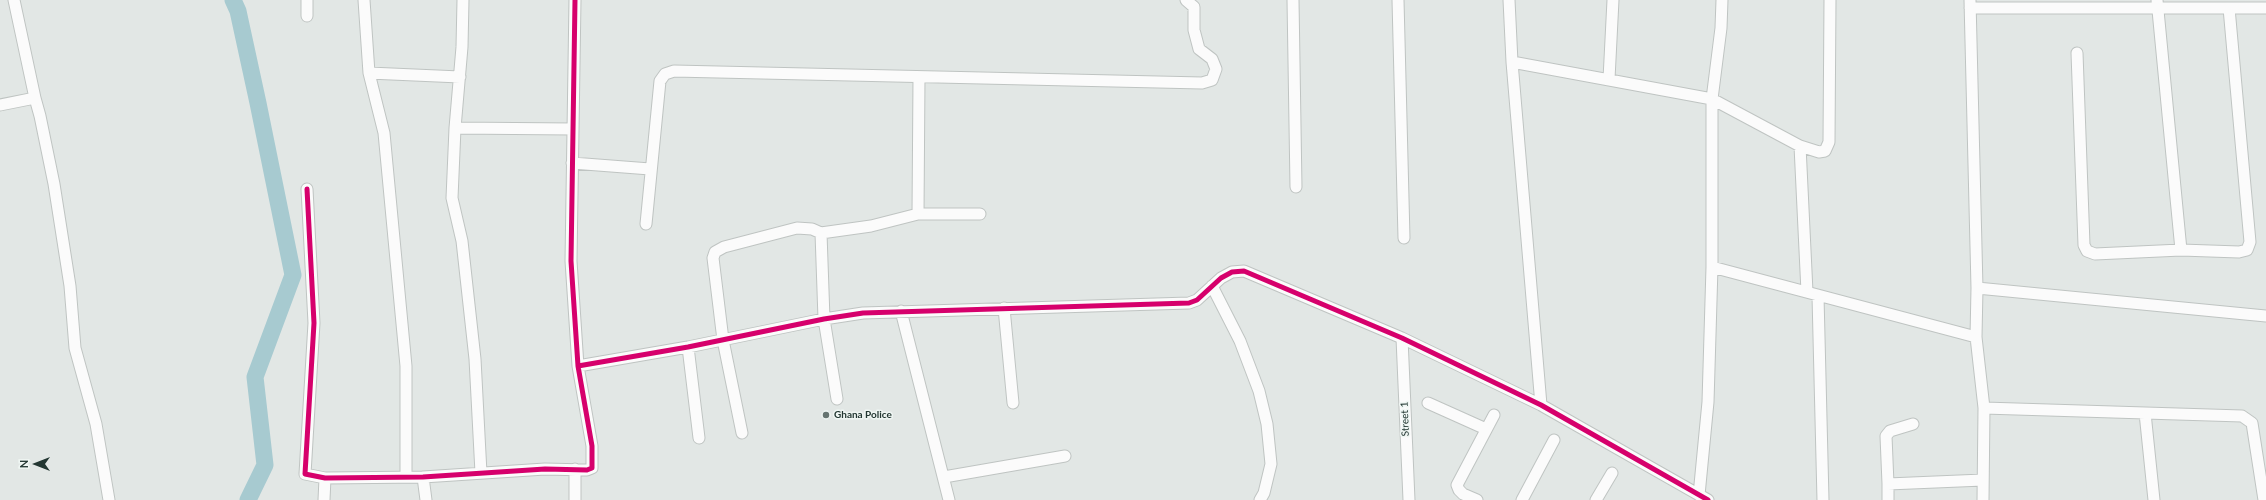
<!DOCTYPE html>
<html>
<head>
<meta charset="utf-8">
<style>
  body { margin:0 }
  #map { position:relative; width:2266px; height:500px; overflow:hidden; background:#e2e7e5; font-family:Lato,sans-serif }
  canvas { display:block }
  .north { position:absolute; left:16px; top:444px; width:40px; height:40px; -webkit-text-stroke:3px #eff6f3; paint-order:stroke; rotate:270deg; font-size:11px; font-weight:700; line-height:16px; text-align:center; color:#233732 }
  .north::after { content:''; display:block; margin:auto; width:14px; height:18px; background:#233732; clip-path:polygon(50% 0,100% 100%,50% 72%,0 100%) }
</style>
</head>
<body>
<div id="map">
<canvas width="2266" height="500"></canvas>
<div class="north">N</div>
</div>
<script>
const ctx = document.querySelector('canvas').getContext('2d');
ctx.lineJoin = 'round';
const toPath = rows => new Path2D(rows.map(r => 'M' + r).join(''));
function stroke(path, color, width, dash) { ctx.strokeStyle = color; ctx.lineWidth = width; ctx.lineCap = dash ? 'butt' : 'round'; ctx.setLineDash(dash || []); ctx.stroke(path); }
function drawText(font, color, halo, rows, align = 'center') {
  ctx.font = font + ' Lato,sans-serif'; ctx.lineWidth = 3; ctx.setLineDash([]); ctx.textBaseline = 'middle'; ctx.strokeStyle = halo; ctx.fillStyle = color; for (const [text, x, y, turn = 0] of rows) {
    ctx.save(); ctx.translate(x, y); ctx.rotate((+turn || 0) * Math.PI / 180); ctx.textAlign = isNaN(turn) ? turn : align; if (halo) ctx.strokeText(text, 0, 0); ctx.fillText(text, 0, 0); ctx.restore();
  }
}
stroke(toPath([
  [233,0,238,11,258,103,293,275,255,377,265,465,248,500]
]), '#a7cad0', 17);
const minor = toPath([
  [14,0,35,98],
  [307,0,307,16],
  [364,0,369,73,384,133,406,366,406,477],
  [463,0,462,47,455,128,452,198,462,241,475,359,481,473],
  [1293,0,1296,187],
  [1398,0,1404,238],
  [1509,0,1512,62,1541,405],
  [1970,0,1977,288,1976,337,1984,408,1983,500],
  [2157,0,2181,250],
  [1970,8,2266,8],
  [2077,53,2084,245,2087,251,2095,254,2181,250,2239,252,2247,250,2250,242,2229,8],
  [1512,62,1712,99,1800,146,1819,152,1825,151,1829,142,1830,0],
  [369,73,460,77],
  [1609,79,1613,0],
  [0,105,35,98,40,116,54,184,70,286,75,348,96,424,109,500],
  [455,128,573,129],
  [1800,146,1807,292],
  [572,163,650,169],
  [307,189,314,323,305,474,325,478,423,477,545,469,587,470,592,468,592,446,578,366,571,261,575,0],
  [918,214,919,78],
  [646,224,660,81,665,74,674,71,1202,83,1212,80,1216,69,1212,59,1199,49,1194,30,1194,7,1186,0],
  [821,233,824,319,837,399],
  [1712,267,1976,337],
  [1212,286,1240,341,1259,391,1267,424,1271,464,1264,493,1260,500],
  [1977,288,2266,316],
  [1818,296,1823,500],
  [1004,308,1013,403],
  [901,311,949,500],
  [1402,338,1409,500],
  [688,347,699,438],
  [578,366,688,347,824,319,863,313,1189,303,1197,300,1221,278,1232,272,1244,271,1402,338,1541,405,1708,500],
  [1428,403,1486,429],
  [1984,408,2242,416,2252,423,2264,500],
  [2145,413,2154,500],
  [1913,424,1890,431,1886,436,1888,484,1983,480],
  [742,433,723,340,713,258,715,252,724,247,797,228,812,229,821,233,871,226,918,214,980,214],
  [575,469,575,500],
  [423,477,426,500],
  [944,477,1065,456],
  [1699,495,1708,402,1712,267,1712,99,1721,28,1722,0],
  [324,500,325,478],
  [1477,500,1463,494,1459,490,1457,485,1494,415],
  [1522,500,1554,440],
  [1596,500,1612,473],
  [1888,500,1888,484]
]);
stroke(minor, '#bfc4c2', 13);
stroke(minor, '#fbfbfb', 11);
stroke(toPath([
  [307,189,314,323,305,474,325,478,423,477,545,469,587,470,592,468,592,446,578,366,571,261,575,0],
  [578,366,688,347,824,319,863,313,1189,303,1197,300,1221,278,1232,272,1244,271,1402,338,1541,405,1708,500]
]), '#d6006c', 5);
for (const [x, y, r, color] of [
  [826,415,4,"#667571"]
]) { const dot = new Path2D(); dot.arc(x, y, r, 0, 2 * Math.PI); ctx.fillStyle = color; ctx.fill(dot); stroke(dot, '#eff6f3', 1.5); }
drawText('bold 10px', '#233732', '#eff6f3', [
  ["Ghana Police",834,415]
], 'left');
drawText('10px', '#233732', '#eff6f3', [
  ["Street 1",1405,419,-92]
]);
</script>
</body>
</html>
